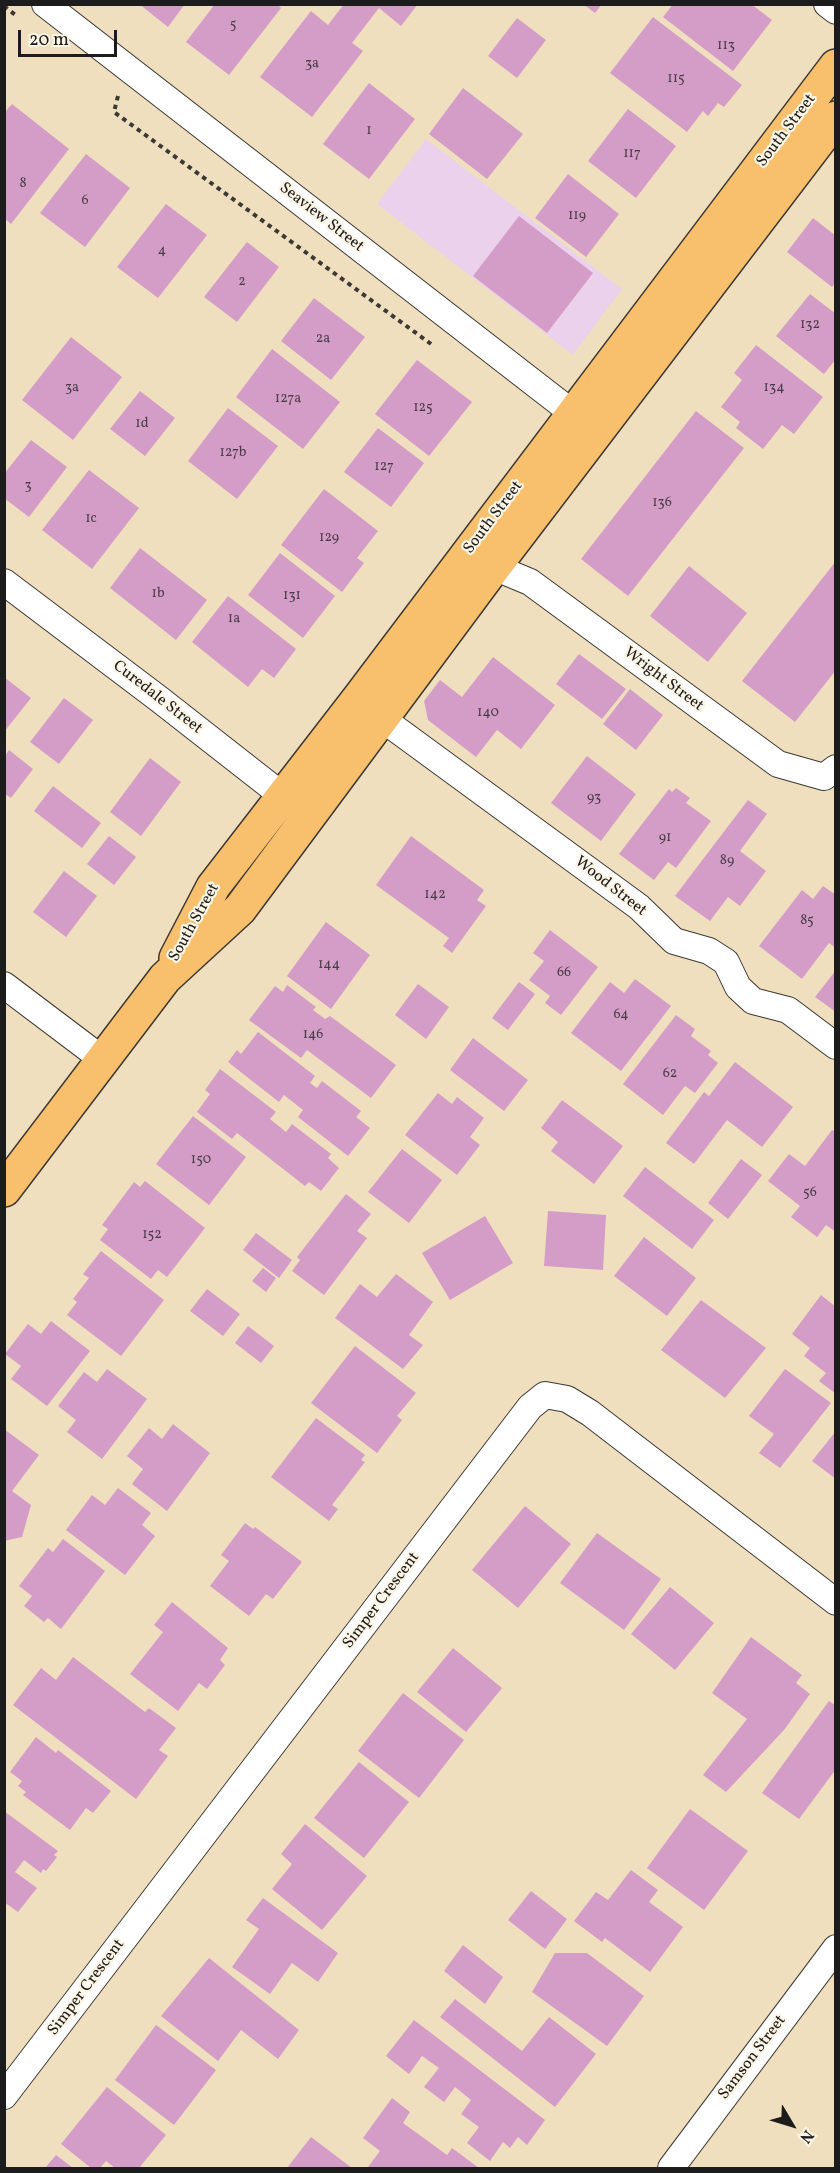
<!DOCTYPE html>
<html>
<head>
<meta charset="utf-8">
<style>
  body { margin:0 }
  #map { position:relative; width:840px; height:2173px; overflow:hidden; background:#f0dfbf; font-family:Vollkorn,serif }
  canvas { display:block }
  .frame { position:absolute; inset:0; border:6px solid #1c1c1c; pointer-events:none }
  .north { position:absolute; left:762px; top:2095px; width:60px; height:60px; -webkit-text-stroke:4px #fcf5e5; paint-order:stroke; rotate:128deg; font-size:16px; font-weight:700; line-height:24px; text-align:center; color:#1c1c1c }
  .north::after { content:''; display:block; margin:auto; width:21px; height:27px; background:#1c1c1c; clip-path:polygon(50% 0,100% 100%,50% 72%,0 100%) }
  .scale { position:absolute; left:18px; top:30px; width:99px; height:27px; box-sizing:border-box; border:3px solid #1c1c1c; border-top:0; padding-left:8px; font-size:18px; line-height:21px; white-space:nowrap; color:#1c1c1c; -webkit-text-stroke:4px #fcf5e5; paint-order:stroke }
</style>
</head>
<body>
<div id="map">
<canvas width="840" height="2173"></canvas>
<div class="frame"></div>
<div class="north">N</div>
<div class="scale">20 m</div>
</div>
<script>
const ctx = document.querySelector('canvas').getContext('2d');
ctx.lineJoin = 'round';
function fill(path, color) { ctx.fillStyle = color; ctx.fill(path, 'evenodd'); }
const toPath = rows => new Path2D(rows.map(r => 'M' + r).join(''));
function stroke(path, color, width, dash) { ctx.strokeStyle = color; ctx.lineWidth = width; ctx.lineCap = dash ? 'butt' : 'round'; ctx.setLineDash(dash || []); ctx.stroke(path); }
function drawText(font, color, halo, rows, align = 'center') {
  ctx.font = font + ' Vollkorn,serif'; ctx.lineWidth = 4.5; ctx.setLineDash([]); ctx.textBaseline = 'middle'; ctx.strokeStyle = halo; ctx.fillStyle = color; for (const [text, x, y, turn = 0] of rows) {
    ctx.save(); ctx.translate(x, y); ctx.rotate((+turn || 0) * Math.PI / 180); ctx.textAlign = isNaN(turn) ? turn : align; if (halo) ctx.strokeText(text, 0, 0); ctx.fillText(text, 0, 0); ctx.restore();
  }
}
fill(toPath([
  [426,139,622,289,573,355,377,204]
]), '#ebd1eb');
fill(toPath([
  [139,4,185,4,168,27],
  [215,4,277,4,281,8,229,75,186,42],
  [344,4,418,4,401,26,379,8,352,43,363,51,312,117,260,77,311,11,328,25],
  [583,4,602,4,595,13],
  [673,4,751,4,772,20,733,71,663,17],
  [653,17,742,85,724,107,718,103,708,116,703,111,687,132,610,73],
  [517,18,546,40,517,78,488,56],
  [369,83,415,119,369,179,323,144],
  [463,88,523,134,487,179,429,134],
  [12,104,69,149,11,224,4,218,4,113],
  [628,109,676,146,636,198,588,161],
  [86,154,130,188,85,247,40,213],
  [568,174,619,214,586,257,535,218],
  [166,204,207,235,158,298,117,267],
  [519,216,593,273,547,333,473,276],
  [813,218,836,236,836,282,832,287,787,252],
  [247,242,279,267,237,322,204,297],
  [810,294,836,314,836,359,824,374,776,336],
  [314,298,365,337,331,380,281,341],
  [71,337,122,377,73,440,22,400],
  [756,345,823,397,794,434,782,425,763,449,736,428,740,422,721,407,742,380,734,373],
  [272,349,340,402,303,449,236,397],
  [417,360,472,402,429,456,375,414],
  [140,391,175,418,145,456,110,429],
  [228,408,278,446,237,499,188,461],
  [696,411,744,448,628,596,581,559],
  [378,428,424,463,391,507,344,472],
  [31,440,67,467,29,517,4,498,4,474],
  [89,470,139,508,92,569,42,530],
  [324,489,378,531,357,558,364,563,342,592,281,545],
  [140,548,207,600,176,640,110,588],
  [280,553,335,596,303,638,248,595],
  [836,561,836,670,795,722,742,681],
  [689,566,747,613,708,662,650,616],
  [228,596,296,649,274,678,262,669,248,687,192,642],
  [579,654,626,689,602,719,556,684],
  [493,657,555,705,521,749,497,730,476,757,428,720,424,701,440,680,462,697],
  [4,677,31,698,4,732],
  [630,689,663,715,636,750,603,724],
  [64,698,93,720,59,764,30,742],
  [9,750,33,769,11,798,5,794,5,756],
  [587,756,636,794,601,841,551,803],
  [150,758,181,782,141,836,110,812],
  [53,786,101,823,82,848,34,811],
  [676,788,690,798,686,803,711,821,676,868,668,862,654,880,619,854,669,789,672,792],
  [748,800,767,814,740,851,766,871,740,906,728,897,710,921,675,896],
  [109,836,136,857,114,885,87,864],
  [411,836,484,890,477,900,486,906,452,953,443,946,449,938,376,885],
  [64,871,97,896,66,937,33,912],
  [823,886,836,895,836,948,829,943,802,979,759,946,802,890,813,899],
  [326,922,370,955,331,1009,287,976],
  [550,930,598,967,561,1015,545,1003,550,996,529,980,544,961,533,953],
  [836,970,836,1012,815,997],
  [635,979,671,1006,621,1071,571,1033,610,982,624,993],
  [519,982,535,994,508,1030,492,1018],
  [418,984,449,1007,426,1039,395,1015],
  [287,985,316,1007,313,1010,325,1019,330,1016,396,1065,371,1098,307,1050,301,1058,249,1020,275,986,283,992],
  [676,1015,695,1029,691,1036,711,1051,708,1055,718,1063,695,1093,685,1086,663,1115,623,1084],
  [258,1032,315,1076,310,1083,317,1088,322,1081,361,1111,356,1117,370,1128,348,1156,298,1117,303,1110,284,1095,279,1102,228,1062,237,1050,241,1054],
  [473,1038,528,1080,504,1111,450,1070],
  [735,1062,793,1107,762,1147,727,1120,694,1164,666,1143,704,1092,709,1096],
  [220,1069,276,1112,270,1119,286,1132,292,1124,331,1154,328,1158,339,1168,321,1191,309,1182,305,1186,237,1133,232,1139,197,1112,210,1094,205,1090],
  [438,1093,452,1104,457,1097,484,1118,470,1137,480,1145,457,1175,405,1135],
  [562,1100,623,1146,594,1184,551,1151,558,1142,541,1128],
  [193,1116,246,1157,209,1205,156,1164],
  [832,1130,836,1132,836,1232,826,1225,817,1237,791,1217,800,1206,768,1181,789,1154,805,1166],
  [402,1149,442,1180,409,1223,368,1192],
  [741,1159,762,1175,728,1219,708,1203],
  [645,1167,714,1220,692,1249,623,1196],
  [145,1181,205,1228,167,1277,158,1270,151,1279,100,1240,108,1229,102,1225,134,1182,140,1187],
  [346,1194,371,1214,357,1231,367,1238,324,1295,292,1271,300,1260,297,1257],
  [548,1211,606,1215,603,1270,544,1266],
  [485,1216,513,1263,450,1300,422,1253],
  [256,1233,292,1260,279,1278,243,1250],
  [644,1237,696,1278,667,1316,614,1276],
  [101,1251,164,1300,121,1356,67,1315,77,1302,73,1299,89,1278,83,1274],
  [263,1268,276,1278,266,1292,252,1281],
  [396,1274,433,1302,409,1335,423,1345,403,1369,335,1318,360,1284,377,1297],
  [207,1289,240,1314,223,1336,190,1311],
  [821,1295,836,1307,836,1394,819,1381,826,1373,804,1356,810,1348,792,1334],
  [701,1300,766,1348,725,1398,661,1350],
  [51,1321,90,1351,47,1406,11,1379,21,1366,5,1354,28,1324,41,1334],
  [248,1326,274,1346,261,1363,235,1343],
  [355,1346,416,1393,397,1416,402,1420,377,1453,311,1403],
  [107,1369,147,1399,102,1459,67,1432,76,1420,58,1406,84,1372,97,1382],
  [785,1369,831,1403,780,1468,759,1453,774,1434,749,1416],
  [316,1418,365,1455,361,1460,365,1462,332,1505,338,1509,329,1521,271,1477],
  [173,1424,210,1453,167,1511,132,1484,143,1469,127,1456,149,1428,162,1439],
  [4,1429,39,1455,12,1491,31,1505,22,1537,4,1541],
  [836,1431,836,1479,812,1461],
  [118,1488,151,1513,142,1525,155,1536,125,1575,66,1530,92,1495,105,1505],
  [525,1506,571,1544,518,1608,472,1570],
  [245,1523,253,1529,255,1527,302,1562,273,1599,266,1594,249,1616,210,1586,229,1561,221,1555],
  [597,1533,661,1579,624,1630,560,1583],
  [63,1539,105,1571,61,1629,48,1618,44,1622,24,1606,32,1596,19,1586,48,1548,53,1552],
  [670,1587,714,1623,675,1670,631,1634],
  [172,1602,228,1648,220,1660,225,1665,207,1689,199,1683,178,1711,130,1674,163,1632,154,1625],
  [751,1637,802,1675,796,1683,810,1694,784,1730,726,1792,703,1775,747,1719,712,1693],
  [453,1648,502,1688,466,1732,417,1692],
  [73,1657,145,1712,149,1708,176,1728,159,1750,168,1756,136,1799,13,1705,41,1668,56,1680],
  [403,1693,464,1740,419,1798,358,1751],
  [829,1701,836,1706,836,1769,799,1819,762,1793],
  [36,1737,56,1753,58,1750,111,1791,93,1813,86,1808,70,1830,23,1795,26,1792,18,1786,22,1781,10,1772],
  [359,1762,409,1802,364,1858,314,1818],
  [690,1809,748,1851,704,1910,647,1868],
  [4,1811,58,1851,54,1855,57,1857,46,1871,43,1869,41,1873,24,1860,15,1872,37,1888,18,1912,4,1902],
  [305,1824,367,1876,322,1930,272,1889,292,1864,281,1854],
  [631,1870,658,1890,649,1902,683,1927,650,1972,605,1938,602,1942,574,1921,596,1892,608,1900],
  [531,1891,567,1919,545,1949,508,1920],
  [263,1898,338,1953,318,1982,292,1963,270,1994,232,1967,259,1929,246,1920],
  [463,1945,503,1977,485,2004,444,1971],
  [555,1953,587,1953,644,1996,607,2046,532,1992],
  [209,1958,299,2030,278,2059,241,2030,218,2061,161,2016],
  [455,1999,522,2051,549,2017,596,2054,555,2107,440,2017],
  [414,2020,545,2120,527,2145,518,2137,510,2148,503,2142,490,2161,467,2143,479,2127,461,2114,471,2100,455,2087,444,2102,424,2087,439,2068,422,2056,409,2074,386,2056],
  [156,2025,216,2070,174,2125,115,2080],
  [107,2087,166,2135,139,2168,115,2168,106,2161,100,2168,91,2168,61,2144],
  [392,2098,410,2112,403,2123,447,2155,452,2148,479,2168,368,2167,380,2151,363,2138],
  [311,2137,352,2168,287,2168],
  [56,2155,73,2168,45,2168]
]), '#d39dc7');
const street = toPath([
  [45,4,588,425],
  [827,4,836,11],
  [494,567,530,582,778,764,824,777,836,768],
  [4,582,159,699,297,807],
  [381,718,639,907,674,941,709,951,726,962,738,987,753,1001,788,1010,836,1046],
  [4,985,102,1059],
  [4,2096,530,1407,545,1395,567,1399,590,1413,836,1602],
  [671,2168,836,1948]
]);
const primary = toPath([
  [176,958,213,887,359,698,836,66],
  [4,1190,165,978,240,909,494,567,836,118]
]);
stroke(street, '#3c3934', 28);
stroke(primary, '#3c3934', 36);
stroke(toPath([
  [4,6,18,17],
  [118,96,114,112,431,344]
]), '#3c3934', 4, [4.5, 4.5]);
stroke(street, '#fff', 26);
stroke(primary, '#f8bf6c', 33);
drawText('14px', '#4a3c47', null, [
  ["5",233,25],
  ["113",726,46],
  ["3a",312,64],
  ["115",676,79],
  ["1",369,131],
  ["117",632,154],
  ["8",23,184],
  ["6",85,201],
  ["119",577,216],
  ["4",162,251],
  ["2",242,282],
  ["132",810,325],
  ["2a",323,339],
  ["3a",72,388],
  ["134",774,388],
  ["127a",288,399],
  ["125",423,408],
  ["1d",142,424],
  ["127b",233,453],
  ["127",384,467],
  ["3",28,486],
  ["136",662,503],
  ["1c",91,519],
  ["129",329,538],
  ["1b",158,594],
  ["131",292,596],
  ["1a",234,619],
  ["140",488,713],
  ["93",594,798],
  ["91",665,838],
  ["89",727,861],
  ["142",435,895],
  ["85",807,921],
  ["144",329,965],
  ["66",564,973],
  ["64",621,1015],
  ["146",313,1035],
  ["62",670,1074],
  ["150",201,1160],
  ["56",810,1193],
  ["152",152,1235]
]);
drawText('16px', '#1c1c1c', '#fcf5e5', [
  ["South Street",787,131,-53],
  ["Seaview Street",321,218,38],
  ["South Street",494,518,-53],
  ["Wright Street",663,680,37],
  ["Curedale Street",157,698,38],
  ["Wood Street",610,887,38],
  ["South Street",195,923,-61],
  ["Simper Crescent",382,1601,-53],
  ["Simper Crescent",87,1988,-53],
  ["Samson Street",753,2058,-53]
]);
</script>
</body>
</html>
